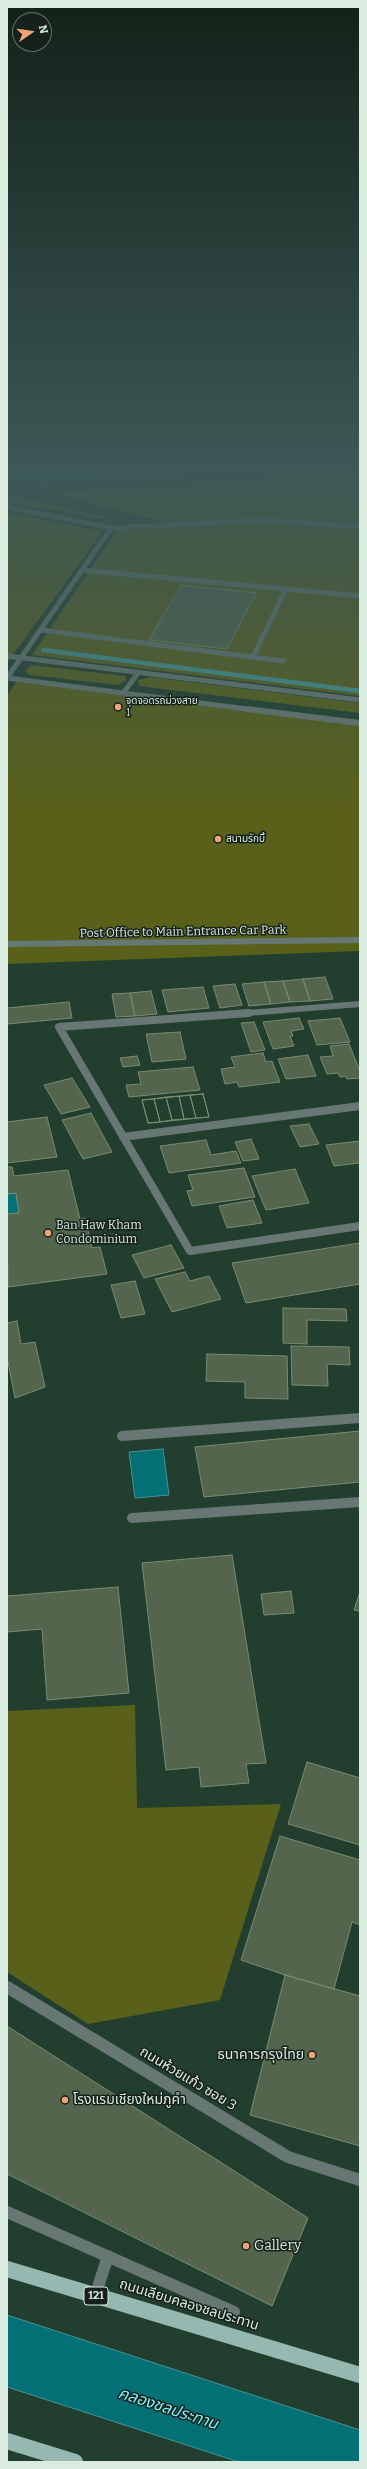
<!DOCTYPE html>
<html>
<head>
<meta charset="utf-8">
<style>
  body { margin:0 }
  #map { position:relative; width:367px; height:2469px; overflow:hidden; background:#213e2e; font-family:Bitter,serif }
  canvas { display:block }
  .frame { position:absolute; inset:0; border:8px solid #daebe0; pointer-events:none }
  .north { position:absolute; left:12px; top:12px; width:40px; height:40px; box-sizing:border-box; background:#15211a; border:1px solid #647269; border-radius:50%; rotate:77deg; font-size:11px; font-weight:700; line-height:16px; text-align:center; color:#daebe0 }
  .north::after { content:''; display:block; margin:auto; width:14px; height:18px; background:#efa377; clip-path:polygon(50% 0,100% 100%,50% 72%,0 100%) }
</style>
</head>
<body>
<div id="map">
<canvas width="367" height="2469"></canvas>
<div class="frame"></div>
<div class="north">N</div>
</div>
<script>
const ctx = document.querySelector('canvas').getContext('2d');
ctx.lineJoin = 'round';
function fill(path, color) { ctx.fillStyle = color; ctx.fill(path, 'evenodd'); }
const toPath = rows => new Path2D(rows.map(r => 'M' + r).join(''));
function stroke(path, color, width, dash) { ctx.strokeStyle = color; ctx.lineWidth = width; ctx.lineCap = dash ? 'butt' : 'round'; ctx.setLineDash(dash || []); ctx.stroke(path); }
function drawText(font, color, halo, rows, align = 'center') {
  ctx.font = font + ' Bitter,"Noto Sans Thai",serif'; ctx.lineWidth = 3; ctx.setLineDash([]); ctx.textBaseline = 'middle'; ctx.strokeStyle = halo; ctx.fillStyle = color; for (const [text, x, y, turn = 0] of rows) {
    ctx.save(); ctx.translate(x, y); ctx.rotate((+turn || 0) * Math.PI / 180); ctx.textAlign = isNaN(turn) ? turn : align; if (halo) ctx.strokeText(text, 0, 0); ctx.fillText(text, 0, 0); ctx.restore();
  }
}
fill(toPath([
  [279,467,360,467,360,525,267,518,167,523,58,495,64,491,205,484,268,478],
  [7,494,109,518,110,520,7,502],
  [7,513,103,531,7,663],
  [265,522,360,529,360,696,32,655,117,530],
  [31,665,126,676,126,680,118,685,30,675,25,671],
  [150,677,360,703,360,713,139,686,138,680],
  [18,679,360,723,360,951,7,964,7,696],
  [135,1705,137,1808,281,1804,220,2000,88,2024,7,1972,7,1711]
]), '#59601a');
const water = toPath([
  [7,467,215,467,205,468,205,471,34,482,7,481,7,467],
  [16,1193,19,1213,7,1214,7,1194,16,1193],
  [163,1449,169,1495,135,1498,129,1452,163,1449],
  [7,2315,360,2430,360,2462,239,2462,7,2387,7,2315]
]);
fill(water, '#037076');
stroke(water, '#449596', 1);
stroke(toPath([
  [43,650,360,691]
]), '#449596', 4.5);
const building = toPath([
  [181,585,256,593,227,649,149,640,181,585],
  [325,977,333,999,310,1001,303,979,325,977],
  [303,979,310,1001,290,1002,283,981,303,979],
  [283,981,290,1002,271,1004,264,982,283,981],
  [264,982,271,1004,249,1006,242,984,264,982],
  [235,984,242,1005,220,1008,213,986,235,984],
  [203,987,209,1008,168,1012,162,990,203,987],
  [151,991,157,1014,135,1016,130,993,151,991],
  [130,993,135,1016,116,1017,112,994,130,993],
  [69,1002,72,1018,7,1024,7,1008,69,1002],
  [299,1018,304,1029,291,1031,293,1036,290,1036,294,1046,273,1049,263,1022,299,1018],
  [340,1018,350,1042,317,1045,308,1021,340,1018],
  [254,1022,265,1050,251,1052,241,1023,254,1022],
  [180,1032,186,1059,152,1062,146,1034,180,1032],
  [349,1044,360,1071,360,1078,347,1079,346,1076,340,1077,338,1073,327,1074,320,1057,333,1056,330,1046,349,1044],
  [263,1053,266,1062,272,1061,280,1082,239,1087,237,1082,225,1084,221,1069,235,1067,231,1057,263,1053],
  [308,1055,316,1076,286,1079,278,1059,308,1055],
  [137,1056,140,1065,123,1067,120,1058,137,1056],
  [193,1067,200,1090,129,1097,126,1085,141,1084,138,1072,193,1067],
  [72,1078,90,1107,61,1114,44,1085,72,1078],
  [203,1094,209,1117,148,1123,142,1100,203,1094],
  [203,1094,209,1117,196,1118,190,1095,203,1094],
  [190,1095,196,1118,184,1119,179,1096,190,1095],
  [179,1096,184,1119,172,1120,166,1097,179,1096],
  [166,1097,172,1120,160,1122,154,1099,166,1097],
  [154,1099,160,1122,148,1123,142,1100,154,1099],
  [91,1113,112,1152,83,1159,62,1120,91,1113],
  [47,1117,57,1157,7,1163,7,1122,47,1117],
  [309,1124,319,1144,300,1147,290,1126,309,1124],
  [251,1139,259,1159,243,1161,235,1142,251,1139],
  [206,1140,211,1155,236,1151,241,1163,169,1173,160,1146,206,1140],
  [360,1141,360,1163,334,1166,326,1145,360,1141],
  [7,1167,12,1167,14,1176,68,1170,80,1219,85,1218,92,1248,100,1247,107,1274,8,1287,7,1214,19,1213,16,1193,7,1194,7,1167],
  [244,1168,255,1197,192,1206,187,1191,193,1190,188,1175,244,1168],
  [295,1169,309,1203,266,1210,252,1176,295,1169],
  [253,1200,262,1223,227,1228,219,1206,253,1200],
  [360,1243,360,1284,246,1303,232,1263,360,1243],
  [171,1245,184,1268,144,1278,132,1255,171,1245],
  [185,1272,190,1281,209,1276,221,1299,172,1312,155,1279,185,1272],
  [135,1281,145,1314,121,1318,111,1285,135,1281],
  [283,1308,346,1309,347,1321,307,1320,307,1344,283,1343,283,1308],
  [17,1321,21,1344,35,1342,45,1387,15,1398,7,1357,7,1323,17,1321],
  [291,1346,349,1347,350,1365,327,1364,328,1386,292,1385,291,1346],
  [207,1354,287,1356,288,1399,245,1398,245,1382,206,1381,207,1354],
  [360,1431,360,1482,204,1497,195,1447,360,1431],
  [232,1555,266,1763,246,1764,249,1783,201,1787,199,1767,166,1770,142,1563,232,1555],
  [118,1587,129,1693,47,1700,42,1629,7,1632,7,1596,118,1587],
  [291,1591,294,1613,264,1615,261,1594,291,1591],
  [360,1592,360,1611,354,1610,360,1592],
  [307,1762,360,1778,360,1845,288,1824,307,1762],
  [280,1836,360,1860,360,1925,352,1922,334,1989,285,1975,241,1960,280,1836],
  [285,1975,360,1996,360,2146,250,2115,285,1975],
  [7,2026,308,2218,272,2306,7,2174,7,2026]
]);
fill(building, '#53654c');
stroke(building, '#798c71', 1);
stroke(toPath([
  [7,490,32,496],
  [20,493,22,490,36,487,216,476,259,467]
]), '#6d8577', 1.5, [2.5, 1]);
stroke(toPath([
  [351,467,360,468],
  [111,528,265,520,360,527],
  [82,570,360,596],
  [41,630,283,661],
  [7,656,360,700],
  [253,657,286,589],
  [7,678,255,710],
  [124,692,138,673]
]), '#677874', 5);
stroke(toPath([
  [247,709,360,723],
  [7,944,360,940]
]), '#677874', 6);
stroke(toPath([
  [122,1436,360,1418],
  [132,1518,360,1502]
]), '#677874', 10);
stroke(toPath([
  [7,2212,234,2312],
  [95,2296,108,2256]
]), '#677874', 12);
stroke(toPath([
  [7,507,111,528,7,678]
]), '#677874', 5);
stroke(toPath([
  [235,1014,360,1004]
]), '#677874', 6);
stroke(toPath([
  [249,1013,59,1027,190,1251,360,1226],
  [123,1137,360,1106]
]), '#677874', 8);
stroke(toPath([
  [7,1987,288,2157,360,2180]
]), '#677874', 12);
stroke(toPath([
  [7,2269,360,2375],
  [7,2441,75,2462]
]), '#95b8b0', 16);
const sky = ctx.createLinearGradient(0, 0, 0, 812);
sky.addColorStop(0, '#122219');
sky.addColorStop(0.58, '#3d5857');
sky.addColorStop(1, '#3d585700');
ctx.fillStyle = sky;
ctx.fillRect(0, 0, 367, 812);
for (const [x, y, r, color] of [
  [118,707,4,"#efa377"],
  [218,839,4,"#efa377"],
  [48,1233,4,"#efa377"],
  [312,2055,4,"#efa377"],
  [65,2100,4,"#efa377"],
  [246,2246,4,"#efa377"]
]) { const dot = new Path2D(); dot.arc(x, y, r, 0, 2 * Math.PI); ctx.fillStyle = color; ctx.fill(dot); stroke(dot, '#15211a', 1.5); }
drawText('10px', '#daebe0', '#15211a', [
  ["จุดจอดรถม่วงสาย",126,701],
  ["1",126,713],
  ["สนามรักบี้",226,839]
], 'left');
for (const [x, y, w] of [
  [96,2296,24]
]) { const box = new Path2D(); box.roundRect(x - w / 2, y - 9, w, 18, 3); ctx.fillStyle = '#15211a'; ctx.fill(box); stroke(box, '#daebe0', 1); }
drawText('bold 11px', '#daebe0', null, [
  ["121",96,2296]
]);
drawText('12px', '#daebe0', '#15211a', [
  ["Post Office to Main Entrance Car Park",183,932,-1]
]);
drawText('12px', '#daebe0', '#15211a', [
  ["Ban Haw Kham",56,1226],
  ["Condominium",56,1240]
], 'left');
drawText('14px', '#daebe0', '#15211a', [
  ["ธนาคารกรุงไทย",304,2055,"right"],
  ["โรงแรมเชียงใหม่ภูคำ",73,2100],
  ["Gallery",254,2246]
], 'left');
drawText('14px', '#daebe0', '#15211a', [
  ["ถนนห้วยแก้ว ซอย 3",188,2079,31],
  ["ถนนเลียบคลองชลประทาน",189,2305,17]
]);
drawText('italic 16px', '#7ef4fc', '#15211a', [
  ["คลองชลประทาน",168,2409,18]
]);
</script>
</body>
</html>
